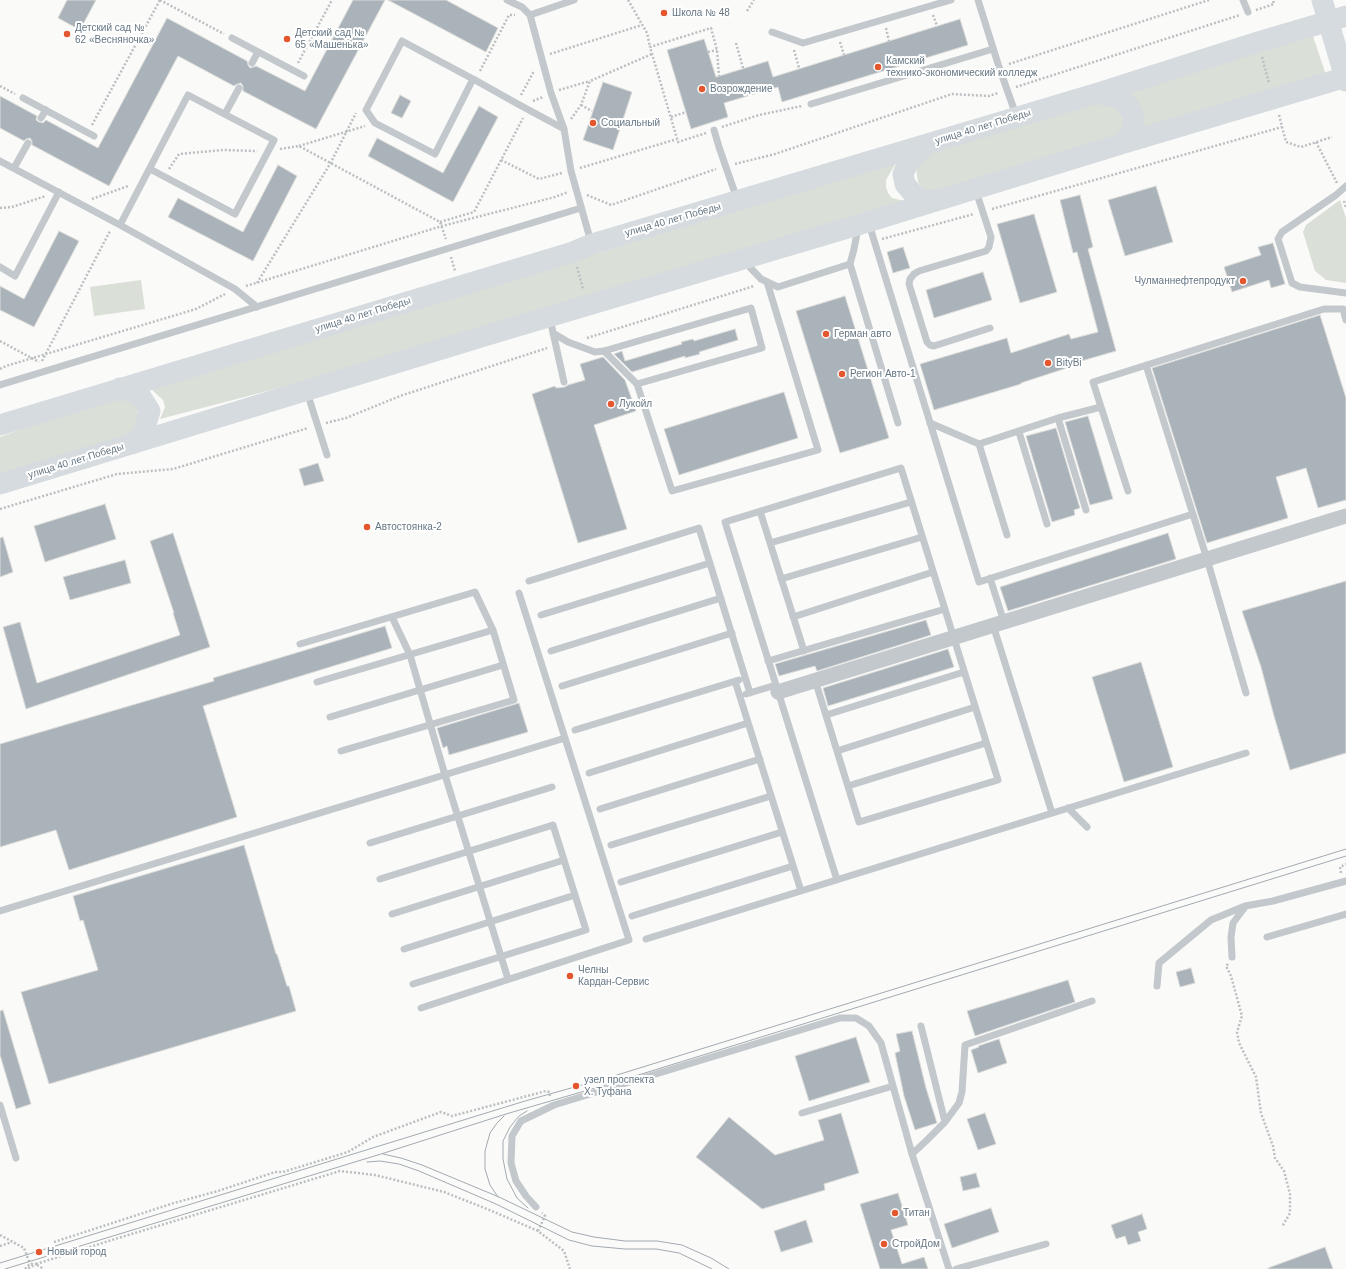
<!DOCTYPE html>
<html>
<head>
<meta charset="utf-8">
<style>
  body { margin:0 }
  canvas { display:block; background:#fafaf8 }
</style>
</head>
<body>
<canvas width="1346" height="1269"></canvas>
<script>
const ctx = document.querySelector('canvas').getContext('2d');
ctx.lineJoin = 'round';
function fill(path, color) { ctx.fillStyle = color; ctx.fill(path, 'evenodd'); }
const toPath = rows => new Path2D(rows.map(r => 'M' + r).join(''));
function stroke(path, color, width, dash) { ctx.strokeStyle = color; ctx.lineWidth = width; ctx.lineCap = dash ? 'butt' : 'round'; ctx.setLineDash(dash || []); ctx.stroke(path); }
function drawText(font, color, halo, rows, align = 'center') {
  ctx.font = font + ' Helvetica,sans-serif'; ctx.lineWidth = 4; ctx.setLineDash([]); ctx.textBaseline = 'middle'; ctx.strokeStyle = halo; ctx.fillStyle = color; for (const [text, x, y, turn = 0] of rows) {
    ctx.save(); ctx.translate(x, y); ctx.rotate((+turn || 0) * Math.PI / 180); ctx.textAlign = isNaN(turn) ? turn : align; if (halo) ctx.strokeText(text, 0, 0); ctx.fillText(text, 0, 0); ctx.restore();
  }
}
fill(toPath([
  [1312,33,1326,75,1139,131,1126,92],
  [1098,100,1125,113,1124,126,1114,137,930,193,922,189,918,182,916,169,928,153],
  [896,163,886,180,886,187,888,193,892,198,908,202,344,371,160,419,165,407,163,400,150,388],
  [1340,200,1346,218,1346,283,1326,280,1315,271,1303,232,1306,225],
  [141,280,145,309,94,316,90,287],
  [120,397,135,404,140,417,138,425,128,436,0,474,0,437,57,416]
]), '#dadfd7');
const building = toPath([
  [67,0,96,0,80,30,58,18,67,0],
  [353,0,385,0,316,129,243,91,243,86,241,83,237,84,234,86,178,56,109,186,32,145,32,141,30,138,26,139,24,141,0,128,0,96,37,116,36,120,39,122,43,123,46,120,98,148,167,18,247,61,248,65,250,68,254,67,256,66,305,91,353,0],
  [388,0,446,0,498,28,486,52,388,0],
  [960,19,968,45,782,102,778,87,724,103,728,117,691,129,667,50,704,39,716,77,768,61,773,77,960,19],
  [603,82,632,92,613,150,583,140,603,82],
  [400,95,411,101,402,118,391,113,400,95],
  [479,106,498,117,453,202,368,156,377,138,443,173,479,106],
  [278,165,297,176,253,261,168,217,178,198,243,232,278,165],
  [1156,186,1173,242,1125,256,1108,200,1156,186],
  [1080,195,1093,247,1088,249,1116,351,1078,362,1079,364,1021,383,1021,384,934,410,920,364,1007,338,1011,353,1069,334,1071,339,1098,332,1077,252,1073,253,1060,200,1080,195],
  [1034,214,1057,292,1020,303,997,224,1034,214],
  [59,231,79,241,34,327,0,310,0,286,24,299,59,231],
  [1273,243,1285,284,1271,288,1269,280,1232,292,1224,267,1261,255,1258,247,1273,243],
  [903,247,910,268,893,273,887,252,903,247],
  [983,272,992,300,934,318,926,290,983,272],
  [845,296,889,438,840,453,796,311,845,296],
  [1320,315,1346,398,1346,500,1318,508,1306,468,1276,477,1288,518,1207,543,1152,368,1320,315],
  [735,329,738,340,699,352,700,354,685,358,685,356,632,372,614,354,622,351,625,361,682,344,681,342,693,339,694,341,735,329],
  [603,357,625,380,636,411,594,425,627,529,578,543,532,394,555,386,556,388,565,387,568,385,585,380,580,364,603,357],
  [784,392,798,438,679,475,664,429,784,392],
  [1088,416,1113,499,1090,505,1065,422,1088,416],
  [1056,428,1080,508,1074,510,1075,515,1052,522,1026,436,1056,428],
  [318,463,324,481,304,486,299,469,318,463],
  [105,504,116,539,45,562,34,526,105,504],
  [173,533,210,647,26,709,3,627,20,622,37,683,180,635,173,613,174,613,150,541,173,533],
  [1168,533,1176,559,1008,611,1000,587,1168,533],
  [3,537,13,572,0,577,0,538,3,537],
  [125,560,131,583,70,600,63,577,125,560],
  [1346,581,1346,753,1290,770,1274,716,1261,667,1242,611,1346,581],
  [926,620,931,635,817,671,815,666,779,676,775,664,926,620],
  [385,626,392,648,203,706,237,817,69,870,56,830,0,847,0,744,214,681,213,678,385,626],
  [948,649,954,667,828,706,823,688,948,649],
  [1141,662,1173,767,1124,782,1092,677,1141,662],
  [519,703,528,732,449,755,447,746,443,748,437,728,519,703],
  [244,845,276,954,277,954,287,986,289,986,296,1011,49,1084,21,992,98,970,83,920,80,921,73,896,244,845],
  [1191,968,1195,983,1180,987,1176,972,1191,968],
  [1068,980,1075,1002,975,1036,967,1011,1068,980],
  [3,1010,31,1104,16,1109,0,1055,0,1011,3,1010],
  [912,1031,926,1088,937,1123,915,1130,904,1096,895,1053,900,1051,896,1034,912,1031],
  [856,1037,870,1082,809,1101,795,1056,856,1037],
  [999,1039,1007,1063,978,1073,971,1050,979,1047,978,1046,999,1039],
  [841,1113,859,1173,824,1184,825,1190,762,1209,696,1157,729,1117,775,1155,824,1140,818,1120,841,1113],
  [985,1113,996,1144,978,1150,967,1119,985,1113],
  [976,1173,980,1187,963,1191,960,1177,976,1173],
  [898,1193,908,1225,891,1230,902,1264,924,1257,928,1269,880,1269,860,1204,898,1193],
  [991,1208,999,1232,952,1248,944,1224,991,1208],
  [1142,1214,1147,1229,1138,1232,1141,1241,1128,1245,1125,1236,1116,1239,1111,1225,1142,1214],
  [806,1220,813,1242,781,1252,774,1231,806,1220],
  [1325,1247,1333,1269,1268,1269,1268,1268,1325,1247]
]);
fill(building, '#aab3b9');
stroke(building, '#dcdcda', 1);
stroke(toPath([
  [160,0,224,34],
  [628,0,647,33,650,47],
  [1256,10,1274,4,1273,0],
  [747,11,754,0],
  [933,15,937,26],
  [886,28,889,41],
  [840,42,844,55],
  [736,43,743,68],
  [794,50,799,68],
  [708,52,717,50],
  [550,54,642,25],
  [1262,57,1269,83],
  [298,63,332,0],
  [1009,64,1209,0],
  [480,71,509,15,515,15],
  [0,86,15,94],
  [1016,87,1240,15],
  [559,90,590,81],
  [521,95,534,71],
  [533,101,543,97],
  [581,105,592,111],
  [1279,115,1286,142,1301,147,1332,137],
  [671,117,686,112],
  [571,119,581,105,590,81,652,54],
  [92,125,160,0],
  [722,127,759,115,802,106],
  [706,133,678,142,650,47,711,28,717,50,719,76],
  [1316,142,1337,183],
  [299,146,365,126],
  [280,149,299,146,440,222,446,239],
  [501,160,539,179,562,173],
  [735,164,775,154,952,94,989,96,998,93],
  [580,168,677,139],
  [169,169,179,154,223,150,257,151],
  [587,195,611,205,716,169],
  [92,199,128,186],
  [1344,201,1346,208],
  [0,208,12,207,46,196],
  [992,209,1282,127],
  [440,222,474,212,523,118],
  [882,239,974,214],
  [451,257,455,271],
  [577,267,583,289],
  [257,283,330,164,356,113],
  [246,286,442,226,555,197,568,192],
  [587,338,754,286],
  [0,341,39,362],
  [42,361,110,231],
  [0,369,6,366,196,309,225,294],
  [326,423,346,418,400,396,547,348],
  [0,509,117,474,173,469,308,428],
  [1341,873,1340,867,1346,864],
  [1228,964,1226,966,1231,976,1242,1016,1237,1032,1239,1043,1256,1077,1261,1113,1273,1146,1275,1158,1284,1171,1290,1194,1290,1213,1282,1227],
  [538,1231,545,1216,542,1213],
  [0,1235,24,1248,30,1264],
  [54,1242,174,1203,218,1191,275,1172,283,1172,348,1152,373,1137,441,1112,452,1116,546,1091,549,1092,550,1096],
  [0,1246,12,1242],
  [36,1264,115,1239,340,1171,375,1175,444,1192,492,1211,538,1231,564,1251,570,1269],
  [37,1265,44,1269],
  [25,1269,30,1264,36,1264,27,1269]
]), '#bbbfc2', 2.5, [2, 2]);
stroke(toPath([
  [507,0,522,7,530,15,551,93,564,129,571,171,591,242],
  [978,0,999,67,1016,115],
  [1243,0,1248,12],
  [530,15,574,0],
  [772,32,803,43,951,0],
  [232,38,304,76],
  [252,63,258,52],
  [473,79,435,154,375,123,366,110,402,41,473,79,475,80,516,103,564,129],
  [23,98,94,136],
  [811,104,993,49],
  [225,114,239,88],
  [41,118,46,110],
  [714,130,719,147,737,199],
  [0,161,120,225,235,289,257,307],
  [14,168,28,143],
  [1346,186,1336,195,1282,232,1278,239,1292,283,1300,287,1346,293],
  [976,191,991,237,989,247,986,251,919,271,914,274,910,279,909,284,927,342,930,345,934,346,990,328],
  [869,224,979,582,1193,514],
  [120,225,188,95,274,140,235,214,150,169],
  [744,261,761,279,778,287,850,264,854,249,858,228],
  [850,264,898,423],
  [0,267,15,276,59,192],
  [550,319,564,382],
  [553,333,568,342,595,352,604,351,751,308,762,348,637,384,604,351],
  [1146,365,1207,559,1246,693],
  [637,384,672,491,818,450,767,282],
  [0,385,581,208],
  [307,392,327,455],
  [1058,418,1086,510],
  [930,423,979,444,1058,418,1101,407],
  [1019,432,1047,524],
  [979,444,1007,535],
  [1128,491,1093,382,1324,309,1343,309,1346,320],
  [760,511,804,651],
  [770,543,911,502],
  [990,578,1004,622],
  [781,579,922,537],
  [529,581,699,528,750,693],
  [541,615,710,563],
  [392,617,410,655,445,775,508,979],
  [793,617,933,572],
  [993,625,1052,813],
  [300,644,475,592,493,630,514,700,341,751],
  [551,651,721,598],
  [768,661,945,609],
  [815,680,859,822,998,780,901,468,725,522,837,880],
  [735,681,801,891],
  [317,682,493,630],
  [562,686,732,633],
  [746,694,776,685],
  [826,715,964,672],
  [330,717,503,665],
  [575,730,739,680],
  [837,751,975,707],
  [589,773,748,723],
  [848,786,986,743],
  [1068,808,1087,827],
  [600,809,760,759],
  [370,843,552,787],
  [611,845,771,796],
  [380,879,553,825,586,930,413,984],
  [621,882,782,832],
  [0,911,565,738],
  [392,914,564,860],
  [632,916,793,866],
  [1267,937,1346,914],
  [646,939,1246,753],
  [404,949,575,895],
  [1232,957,1231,937,1233,923,1245,907],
  [1157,986,1159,963,1211,920,1245,906,1273,901,1346,881],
  [421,1008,629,940,519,593],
  [0,1105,16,1158],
  [802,1113,893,1086],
  [945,1122,959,1103,962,1092,965,1045,1092,1001],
  [912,1154,926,1141,945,1122,921,1026],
  [536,1207,526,1196,516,1181,511,1163,512,1136,521,1121,554,1105,840,1018,856,1018,869,1026,881,1043,912,1154,949,1269],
  [956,1269,1046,1244]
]), '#c3c8cc', 7);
stroke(toPath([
  [778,692,1346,516]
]), '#c3c8cc', 15);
stroke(toPath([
  [1322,0,1346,81],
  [1098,93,1117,98,1128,105,1133,115,1134,123,1131,133,1121,144],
  [926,145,908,163,903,174,905,184,915,196,926,201,937,199],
  [120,388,140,395,150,411,143,434,132,444],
  [0,425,573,252,592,244,1098,93,1258,42,1346,16],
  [0,484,491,334,858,225,1121,144,1346,77]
]), '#d6dbdf', 21);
stroke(toPath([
  [527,1111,519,1116,510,1127,503,1141,503,1159,507,1179,517,1198,528,1208],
  [383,1154,401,1158,422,1165,499,1197,572,1232,594,1237,625,1241,657,1241,682,1245,711,1258,729,1269],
  [367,1162,380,1161,399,1164,419,1171,496,1204,569,1240,592,1246,625,1249,656,1249,679,1253,712,1269],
  [498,1197,490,1185,485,1169,485,1151,490,1133,497,1123,504,1116],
  [0,1263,525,1101,617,1075,1346,849],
  [5,1269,381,1154,506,1114,619,1081,1346,856]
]), '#a2aab0', 1);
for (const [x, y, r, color] of [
  [664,13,4,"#e4572e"],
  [67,34,4,"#e4572e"],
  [287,39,4,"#e4572e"],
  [878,67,4,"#e4572e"],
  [702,89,4,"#e4572e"],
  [593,123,4,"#e4572e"],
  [1243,281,4,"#e4572e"],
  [826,334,4,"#e4572e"],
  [1048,363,4,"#e4572e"],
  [842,374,4,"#e4572e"],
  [611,404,4,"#e4572e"],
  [367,527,4,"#e4572e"],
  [570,976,4,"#e4572e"],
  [576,1086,4,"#e4572e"],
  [895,1213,4,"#e4572e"],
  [884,1244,4,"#e4572e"],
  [39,1252,4,"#e4572e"]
]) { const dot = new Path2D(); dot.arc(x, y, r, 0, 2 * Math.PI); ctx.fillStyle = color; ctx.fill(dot); stroke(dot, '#fff', 1.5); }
drawText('10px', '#657683', '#fff', [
  ["Школа № 48",672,13],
  ["Детский сад №",75,28],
  ["62 «Весняночка»",75,40],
  ["Детский сад №",295,33],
  ["65 «Машенька»",295,45],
  ["Камский",886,61],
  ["технико-экономический колледж",886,73],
  ["Возрождение",710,89],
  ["Социальный",601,123],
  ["Чулманнефтепродукт",1235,281,"right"],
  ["Герман авто",834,334],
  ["BityBi",1056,363],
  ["Регион Авто-1",850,374],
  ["Лукойл",619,404],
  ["Автостоянка-2",375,527],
  ["Челны",578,970],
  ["Кардан-Сервис",578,982],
  ["узел проспекта",584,1080],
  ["Х. Туфана",584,1092],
  ["Титан",903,1213],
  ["СтройДом",892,1244],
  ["Новый город",47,1252]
], 'left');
drawText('10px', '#657683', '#fff', [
  ["улица 40 лет Победы",983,127,-17],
  ["улица 40 лет Победы",673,220,-16],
  ["улица 40 лет Победы",363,315,-17],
  ["улица 40 лет Победы",76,461,-17]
]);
</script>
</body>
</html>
